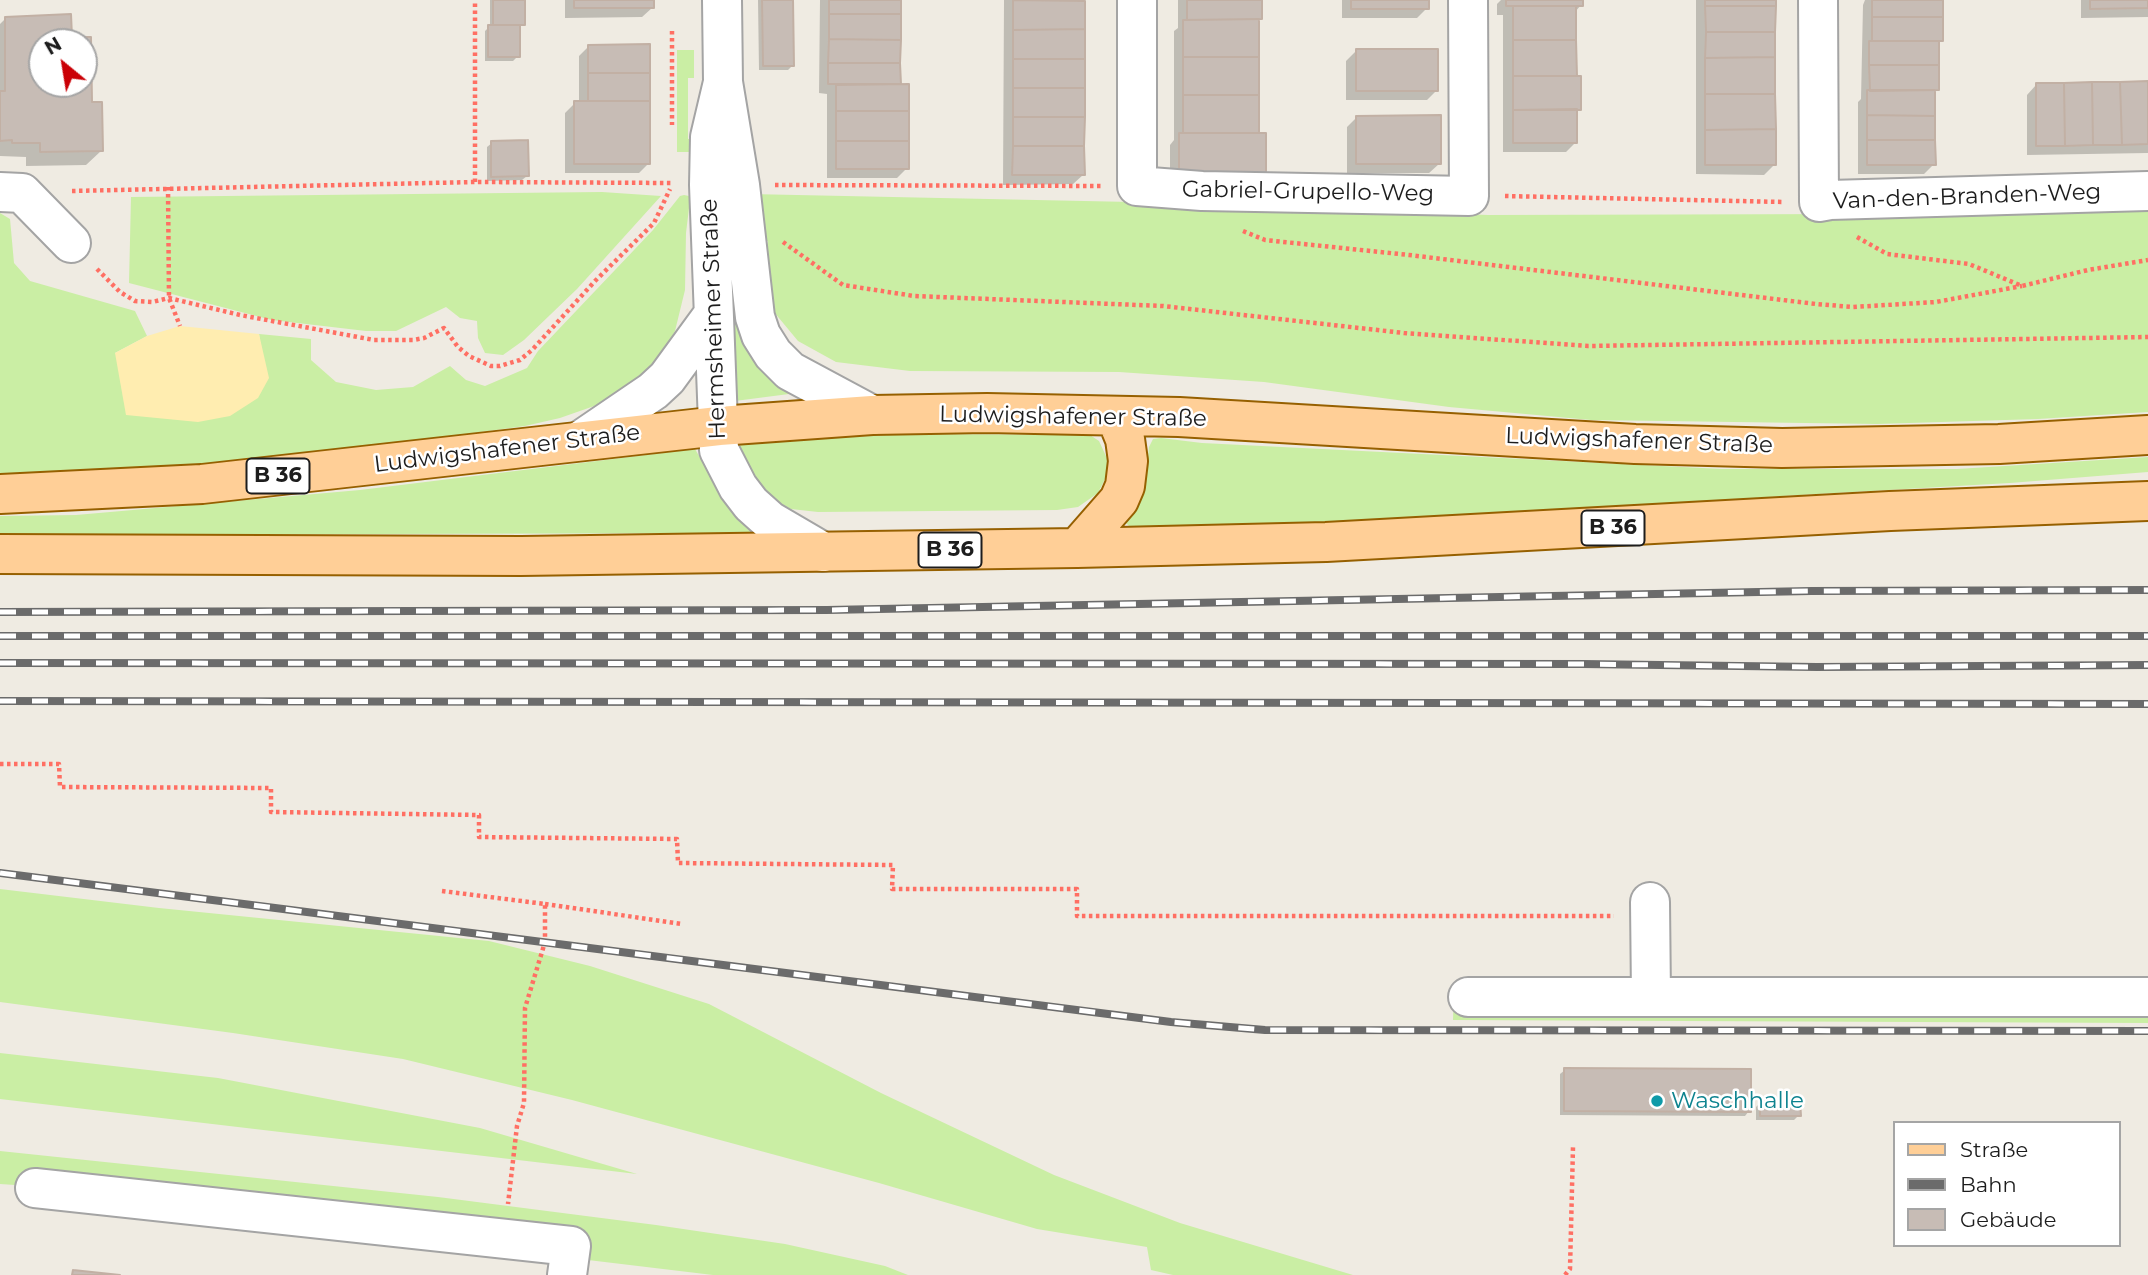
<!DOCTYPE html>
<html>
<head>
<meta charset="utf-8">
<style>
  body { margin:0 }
  #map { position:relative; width:2148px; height:1275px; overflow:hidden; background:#efebe2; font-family:Montserrat,sans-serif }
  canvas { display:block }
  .legend { position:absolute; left:1893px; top:1121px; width:228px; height:126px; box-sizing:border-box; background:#fff; border:2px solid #a5a5a5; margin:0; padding:9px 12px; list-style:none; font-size:21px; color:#1d1d1d }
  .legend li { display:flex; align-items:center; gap:14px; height:35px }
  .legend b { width:35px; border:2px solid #a5a5a5 }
  .north { position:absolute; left:28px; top:28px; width:70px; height:70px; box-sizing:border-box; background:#fff; border:2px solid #a5a5a5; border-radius:50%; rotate:330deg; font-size:19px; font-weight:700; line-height:28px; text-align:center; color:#1d1d1d }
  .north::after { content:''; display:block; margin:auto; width:24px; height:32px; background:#ca0006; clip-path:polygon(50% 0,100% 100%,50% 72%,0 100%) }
</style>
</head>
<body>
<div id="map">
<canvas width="2148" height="1275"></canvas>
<ul class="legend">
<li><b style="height:9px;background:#ffcf97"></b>Straße</li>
<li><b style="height:9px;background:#6b6b6b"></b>Bahn</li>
<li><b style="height:19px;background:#c7bcb5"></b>Gebäude</li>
</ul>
<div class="north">N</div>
</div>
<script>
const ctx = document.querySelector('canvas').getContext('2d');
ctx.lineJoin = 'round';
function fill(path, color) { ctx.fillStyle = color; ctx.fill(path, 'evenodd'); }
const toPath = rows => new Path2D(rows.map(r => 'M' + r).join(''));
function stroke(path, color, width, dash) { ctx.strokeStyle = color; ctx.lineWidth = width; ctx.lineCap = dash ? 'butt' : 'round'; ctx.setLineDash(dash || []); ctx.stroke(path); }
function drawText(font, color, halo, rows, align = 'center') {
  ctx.font = font + ' Montserrat,sans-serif'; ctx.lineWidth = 5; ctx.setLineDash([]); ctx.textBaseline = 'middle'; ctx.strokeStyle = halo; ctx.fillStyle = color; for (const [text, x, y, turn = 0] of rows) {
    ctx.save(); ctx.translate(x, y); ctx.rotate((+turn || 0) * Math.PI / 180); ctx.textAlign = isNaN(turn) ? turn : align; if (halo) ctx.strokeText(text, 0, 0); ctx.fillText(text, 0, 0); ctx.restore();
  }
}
fill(toPath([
  [677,50,694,50,694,78,688,78,688,139,694,139,694,152,677,152],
  [602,192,661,196,577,289,524,340,503,355,485,353,478,338,477,321,460,318,446,307,396,331,366,331,272,320,129,283,131,197],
  [749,194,1180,203,1488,215,1856,214,2148,203,2148,412,2038,419,1877,424,1591,420,1449,407,1264,382,1119,372,910,371,836,362,798,341,769,306,759,273,768,241,759,245],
  [684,195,689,196,690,200,686,233,685,290,675,331,656,367,632,387,597,405,560,418,525,426,371,447,245,461,0,475,0,213,10,219,14,263,30,281,135,311,147,336,115,353,266,381,259,334,311,339,311,360,336,382,376,390,413,387,450,366,466,380,485,386,527,368,538,351,653,230,680,196],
  [728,220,795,388,789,394,735,401],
  [906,434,1090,435,1099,441,1111,467,1098,493,1078,507,1057,510,818,512,791,509,767,496,737,456,741,443],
  [1161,438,1202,443,1722,469,1957,469,2148,457,2148,472,2010,483,1783,496,1605,509,1437,516,1260,527,1131,528,1125,522,1146,477,1149,447,1153,439],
  [695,449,720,492,753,533,0,535,0,516,76,515,360,490],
  [0,889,159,908,489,941,590,966,709,1004,881,1093,1054,1175,1180,1223,1353,1275,1173,1275,1151,1270,1147,1247,1037,1229,879,1183,572,1100,403,1059,233,1033,0,1002],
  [1454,990,2148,1010,2148,1023,1453,1020],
  [0,1053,218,1078,480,1128,637,1174,0,1099],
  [0,1151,438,1197,656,1225,785,1244,885,1266,908,1275,713,1275,588,1260,30,1177,15,1185,0,1184]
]), '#caeea4');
fill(toPath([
  [180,326,259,334,269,378,258,398,230,416,198,422,126,415,115,353,147,336]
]), '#ffedb0');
fill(toPath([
  [490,0,524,0,523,24,518,29,518,56,513,61,485,61,485,31,490,26],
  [565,0,652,0,652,8,642,17,565,18],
  [758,0,792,0,793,65,788,70,759,70],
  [820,0,899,0,899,86,907,168,897,178,827,178,827,94,819,93],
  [1004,0,1084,0,1083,175,1073,184,1003,185],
  [1178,0,1260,0,1260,18,1257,22,1257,135,1170,185,1170,145,1174,140,1174,31,1178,28],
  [1342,0,1427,0,1427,8,1417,18,1342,18],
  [1501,0,1581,0,1581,5,1575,12,1575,77,1579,109,1575,113,1576,142,1566,152,1503,152,1503,15,1497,15,1497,4],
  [1696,0,1773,0,1774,165,1764,175,1696,174],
  [1865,0,1942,0,1941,40,1937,44,1937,90,1934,93,1934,164,1924,174,1858,174,1858,102,1861,99,1863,5],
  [2081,0,2148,0,2148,17,2081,18],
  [6,18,70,39,89,39,90,104,101,151,86,165,26,166,26,157,0,156,0,24],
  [42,42,84,42,84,84,42,84],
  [589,46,649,163,639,173,565,173,565,113,575,103,579,103,579,56],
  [1356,51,1437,90,1427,100,1346,100,1346,61],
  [2148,83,2148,153,2027,155,2027,95,2036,85],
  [1357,117,1439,164,1429,173,1347,173,1347,127],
  [492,143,527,176,522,180,487,181,487,147],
  [1565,1070,1749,1111,1745,1116,1560,1115,1560,1074],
  [1761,1102,1799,1115,1794,1120,1756,1120,1756,1107]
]), '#0003');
const building = toPath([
  [493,0,525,0,525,25,493,25,493,0],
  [574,0,654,0,654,8,574,8,574,0],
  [762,0,793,0,794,66,763,66,762,0],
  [829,0,901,0,901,14,829,14,829,0],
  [1013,0,1085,1,1085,29,1013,30,1013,0],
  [1187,0,1262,0,1262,19,1187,20,1187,0],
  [1351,0,1429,0,1429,9,1351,9,1351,0],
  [1506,0,1583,0,1583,6,1506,6,1506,0],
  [1705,0,1776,0,1776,6,1705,6,1705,0],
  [1872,0,1943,0,1943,17,1872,17,1872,0],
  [2090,0,2148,0,2148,8,2090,9,2090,0],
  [1513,6,1576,6,1576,40,1513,40,1513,6],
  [1705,6,1776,6,1775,32,1706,32,1705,6],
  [71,14,72,37,91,37,92,102,102,102,103,151,40,152,40,143,12,143,12,140,0,141,0,91,5,91,5,17,71,14],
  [42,42,84,42,84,84,42,84,42,42],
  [829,14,901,14,901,40,829,39,829,14],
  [1872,17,1943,17,1943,41,1872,41,1872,17],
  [1259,19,1259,57,1183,57,1183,20,1259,19],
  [488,25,520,25,520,57,488,57,488,25],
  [1085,29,1085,59,1013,59,1013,30,1085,29],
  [1706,32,1775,32,1775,57,1705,58,1706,32],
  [829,39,901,40,900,63,828,63,829,39],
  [1513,40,1576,40,1577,76,1513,76,1513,40],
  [1869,41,1939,41,1939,65,1869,65,1869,41],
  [650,44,650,73,588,73,588,45,650,44],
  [1356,49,1438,49,1438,91,1356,91,1356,49],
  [1183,57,1259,57,1259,95,1183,95,1183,57],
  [1775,57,1775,94,1705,94,1705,58,1775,57],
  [1013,59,1085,59,1085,88,1013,88,1013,59],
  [828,63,900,63,901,84,828,84,828,63],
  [1869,65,1939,65,1939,90,1870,91,1869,65],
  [588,73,650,73,650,101,588,101,588,73],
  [1513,76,1581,76,1581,110,1513,110,1513,76],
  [2148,81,2148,144,2122,145,2120,82,2148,81],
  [2092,82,2093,145,2065,146,2064,83,2092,82],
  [2092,82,2120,82,2122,145,2093,145,2092,82],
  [2036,83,2064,83,2065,146,2036,146,2036,83],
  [909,84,909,111,836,111,836,85,909,84],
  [1013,88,1085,88,1085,117,1013,117,1013,88],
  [1867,90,1935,90,1935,116,1867,115,1867,90],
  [1705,94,1775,94,1776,129,1705,130,1705,94],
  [1183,95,1259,95,1259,133,1183,133,1183,95],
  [574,101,650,101,650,164,574,164,574,101],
  [1577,109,1577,143,1513,143,1513,110,1577,109],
  [836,111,909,111,909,141,836,141,836,111],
  [1441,115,1441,164,1356,164,1356,116,1441,115],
  [1867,115,1935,116,1935,140,1867,140,1867,115],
  [1013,117,1085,117,1084,146,1013,146,1013,117],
  [1776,129,1776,165,1705,165,1705,130,1776,129],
  [1179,133,1266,133,1266,175,1179,176,1179,133],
  [528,140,529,176,491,177,491,141,528,140],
  [1867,140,1935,140,1936,165,1867,165,1867,140],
  [836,141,909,141,909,169,836,169,836,141],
  [1013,146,1084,146,1085,175,1012,175,1013,146],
  [1564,1068,1751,1069,1751,1112,1564,1111,1564,1068],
  [1800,1100,1801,1116,1760,1116,1760,1101,1800,1100],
  [73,1270,120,1275,72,1275,73,1270]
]);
fill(building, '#c7bcb5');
stroke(building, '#c2b0a4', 2);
const minor = toPath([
  [722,0,723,82,740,185,755,317,761,335,773,354,790,371,872,415],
  [1137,0,1137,186,1202,191,1469,196,1468,0],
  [1818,0,1819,202,1830,200,2148,191],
  [723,82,710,137,709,185,719,450,738,487,751,504,770,521,823,552],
  [0,192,22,193,71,243],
  [581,440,653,391,667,378,713,315],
  [1650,902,1651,997],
  [1468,997,2148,997],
  [35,1188,571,1246,567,1275]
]);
const major = toPath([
  [0,494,202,484,719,426,872,415,987,413,1179,417,1635,444,1782,448,1999,444,2148,435],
  [1077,548,1119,500,1125,486,1128,461,1125,439,1116,417],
  [0,554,521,556,1077,548,1326,542,1890,511,2148,501]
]);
stroke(minor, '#a4a4a4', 42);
stroke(major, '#966000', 42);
stroke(toPath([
  [672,31,672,125],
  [475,182,475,0],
  [775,185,1103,186],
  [168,187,169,298,180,326],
  [72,191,475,182,672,183],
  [1505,196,1784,202],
  [1243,231,1265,240,1409,255,1816,304,1853,307,1936,302,2022,286],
  [1857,237,1887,254,1969,264,2022,286,2088,270,2148,260],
  [783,242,843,285,914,296,1163,306,1404,333,1588,346,2148,337],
  [97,269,120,292,135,301,152,302,169,298,240,315,374,340,413,340,424,338,444,328,458,347,469,356,491,366,500,366,520,360,532,350,596,280,654,223,670,189],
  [0,764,59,764,60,787,271,788,271,812,479,815,479,837,677,839,678,863,893,865,892,889,1077,889,1077,916,1614,916],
  [442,891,545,904,545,942,525,1008,524,1103,517,1126,508,1204],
  [545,904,682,924],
  [1565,1275,1570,1269,1573,1147]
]), '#ff6f63', 4.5, [3.5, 3.5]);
stroke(minor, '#fff', 38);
stroke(major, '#ffcf97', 38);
const rail = toPath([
  [0,612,827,610,1811,591,2148,590],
  [0,636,2148,636],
  [0,663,1582,664,1817,667,2148,665],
  [0,701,2148,704],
  [0,873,1171,1022,1265,1030,2148,1031]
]);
stroke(rail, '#6b6b6b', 8);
stroke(rail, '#fff', 5, [16]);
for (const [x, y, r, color] of [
  [1657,1101,7,"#0f9aa8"]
]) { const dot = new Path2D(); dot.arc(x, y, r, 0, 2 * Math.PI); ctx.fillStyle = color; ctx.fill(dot); stroke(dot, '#fff', 2.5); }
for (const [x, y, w] of [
  [278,476,63],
  [1613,528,63],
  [950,550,63]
]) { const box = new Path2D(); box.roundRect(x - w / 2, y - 17.5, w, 35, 5); ctx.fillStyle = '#fff'; ctx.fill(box); stroke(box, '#1d1d1d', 2); }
drawText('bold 21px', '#1d1d1d', null, [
  ["B 36",278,476],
  ["B 36",1613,528],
  ["B 36",950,550]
]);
drawText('23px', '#1d1d1d', '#fff', [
  ["Gabriel-Grupello-Weg",1308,192,1],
  ["Van-den-Branden-Weg",1967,197,-2],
  ["Hermsheimer Straße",714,319,-92],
  ["Ludwigshafener Straße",1073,417,1],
  ["Ludwigshafener Straße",1639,441,2],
  ["Ludwigshafener Straße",507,449,-7]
]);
drawText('23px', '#0d838f', '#fff', [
  ["Waschhalle",1671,1101]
], 'left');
</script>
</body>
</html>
